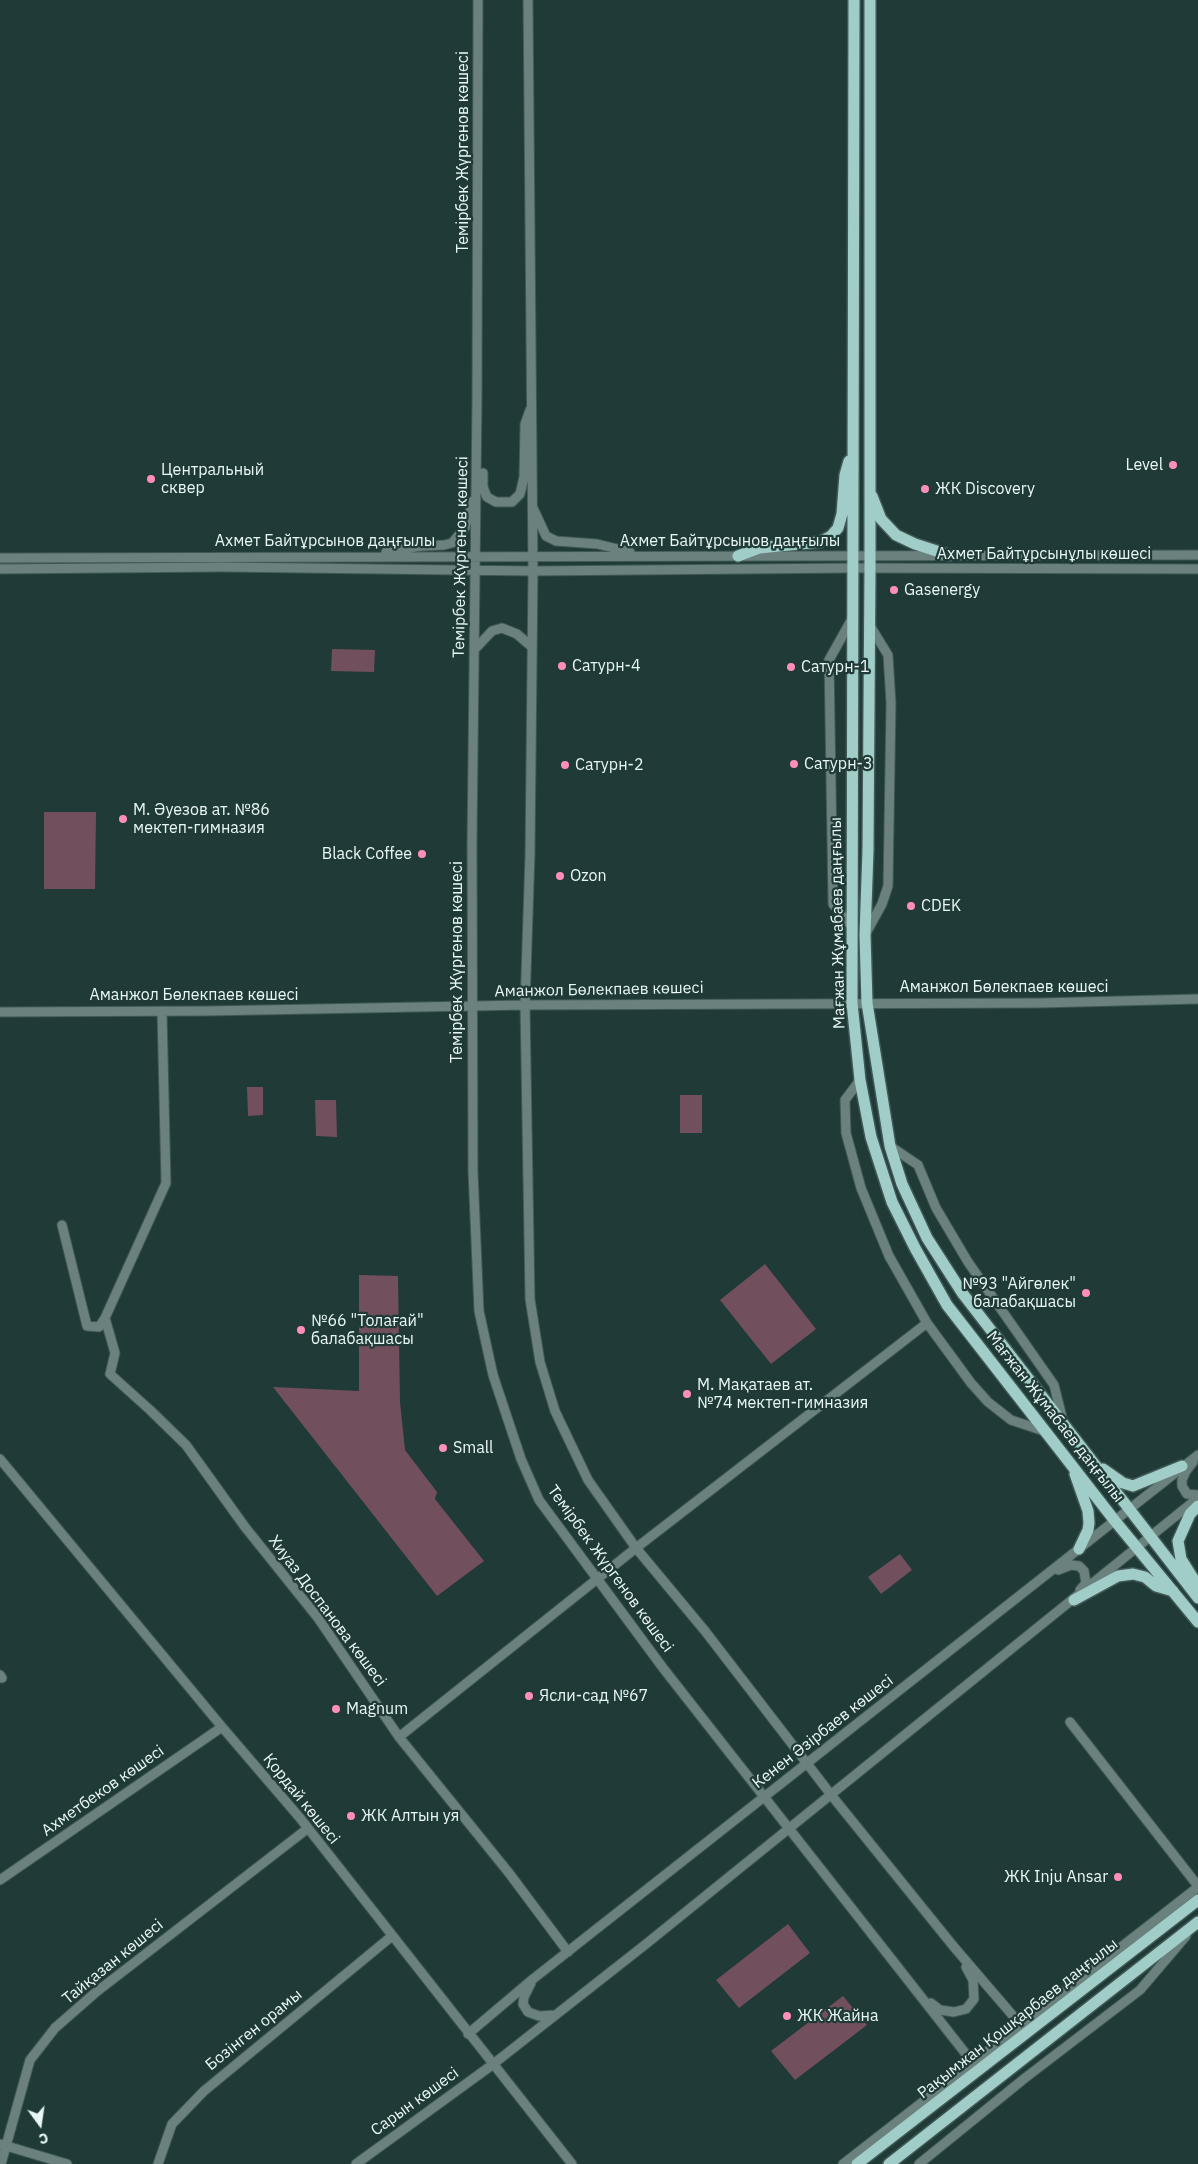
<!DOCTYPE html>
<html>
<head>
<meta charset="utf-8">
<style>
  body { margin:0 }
  #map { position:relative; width:1198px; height:2164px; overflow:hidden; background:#1f3a37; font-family:"IBM Plex Sans",sans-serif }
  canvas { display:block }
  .north { position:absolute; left:15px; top:2099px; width:50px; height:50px; -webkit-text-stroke:4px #1f3a37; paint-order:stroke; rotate:166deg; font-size:14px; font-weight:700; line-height:20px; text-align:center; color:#e9f8f6 }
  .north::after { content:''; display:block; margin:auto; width:18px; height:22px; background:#e9f8f6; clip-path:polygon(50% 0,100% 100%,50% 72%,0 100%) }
</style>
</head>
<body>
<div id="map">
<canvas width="1198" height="2164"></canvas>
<div class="north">С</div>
</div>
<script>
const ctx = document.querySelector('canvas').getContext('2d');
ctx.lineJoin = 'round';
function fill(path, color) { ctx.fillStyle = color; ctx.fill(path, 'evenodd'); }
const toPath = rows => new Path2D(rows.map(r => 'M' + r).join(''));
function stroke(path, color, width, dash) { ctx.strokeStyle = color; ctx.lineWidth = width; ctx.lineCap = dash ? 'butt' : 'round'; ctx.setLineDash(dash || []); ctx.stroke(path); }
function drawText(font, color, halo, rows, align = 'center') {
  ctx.font = font + ' "IBM Plex Sans",sans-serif'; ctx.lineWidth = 4.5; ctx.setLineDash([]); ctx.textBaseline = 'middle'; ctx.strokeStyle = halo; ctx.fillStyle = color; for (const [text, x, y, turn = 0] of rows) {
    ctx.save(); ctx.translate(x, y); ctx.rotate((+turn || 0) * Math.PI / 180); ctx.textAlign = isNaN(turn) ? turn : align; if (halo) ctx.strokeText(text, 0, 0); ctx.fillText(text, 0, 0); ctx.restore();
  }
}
fill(toPath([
  [332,649,375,650,374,672,331,671],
  [44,812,96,812,95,889,44,889],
  [247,1087,263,1087,263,1115,248,1116],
  [680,1095,702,1095,702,1133,680,1133],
  [315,1100,336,1100,337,1137,316,1136],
  [765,1264,816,1329,771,1364,720,1300],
  [359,1275,398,1276,400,1402,405,1450,437,1492,435,1499,484,1561,437,1596,273,1387,359,1391],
  [900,1554,912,1570,881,1594,868,1577],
  [788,1924,810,1953,739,2008,716,1980],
  [843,1996,867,2025,795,2080,771,2051]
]), '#724f5c');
const minor = toPath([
  [478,0,477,399,472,843,473,1172,479,1311,493,1375,521,1459,539,1500,663,1668,973,2063],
  [528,0,533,571,530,854,525,1005,530,1299,540,1362,555,1411,588,1480,636,1548,705,1631,832,1796,954,1947,1020,2024],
  [483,473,483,487,487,497,496,502,512,502,520,494,524,477,525,424,530,410],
  [533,508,546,536,556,541,597,544,630,552],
  [386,552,421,546,444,545,452,543,465,528,473,501],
  [0,558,1198,555],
  [0,569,223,567,533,571,853,568,1198,569],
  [853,617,829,660,833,904,853,928],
  [475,649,492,631,502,628,517,634,532,647],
  [866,933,882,904,888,886,891,703,888,655,869,624],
  [0,1012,207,1011,525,1005,1040,1003,1198,999],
  [860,1080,845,1100,846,1133,861,1188,889,1256,927,1323,971,1383,988,1402,1011,1420,1047,1432],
  [890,1146,918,1165,936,1208,968,1262,1054,1385,1063,1421],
  [62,1225,87,1326,99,1327,105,1318,166,1183,162,1011],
  [105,1318,115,1353,110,1374,150,1410,186,1445,245,1527,318,1618,399,1737,509,1873,568,1952],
  [0,1459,222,1727,300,1818,572,2164],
  [1193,1462,1186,1471,1182,1480,1182,1486,1187,1494,1198,1495],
  [1058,1570,1071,1565,1079,1566,1084,1571,1086,1583,1080,1590],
  [0,1675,2,1678],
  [1070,1722,1198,1886],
  [399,1737,636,1548,927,1323],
  [0,1880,222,1727],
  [531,1983,524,1997,523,2004,528,2012,539,2016,555,2015],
  [931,2003,940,2010,954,2012,966,2009,974,1999,973,1980,966,1967],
  [468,2034,533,1979,1198,1455],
  [0,2144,67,2164],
  [1,2164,30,2060,55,2028,95,1993,307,1829],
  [158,2164,172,2124,204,2091,392,1936],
  [356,2164,492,2065,646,1944,1198,1498],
  [843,2164,1198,1887],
  [919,2164,1025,2078,1140,1990,1186,1936]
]);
const major = toPath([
  [854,0,852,1003,860,1080,871,1137,892,1202,915,1248,947,1305,1115,1521,1198,1622],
  [870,0,870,568,868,850,865,935,867,1003,890,1146,902,1184,927,1238,963,1294,1198,1598],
  [872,496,881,519,896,535,915,544,949,555],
  [738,556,759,548,820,542,831,536,838,528,842,514,845,475,849,461],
  [1103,1469,1123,1483,1133,1486,1182,1466],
  [1075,1474,1088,1511,1089,1523,1088,1530,1079,1549],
  [1198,1506,1190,1514,1178,1541,1181,1559,1198,1586],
  [1074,1600,1118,1576,1133,1574,1145,1577,1156,1586,1173,1591],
  [857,2164,1198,1900],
  [889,2164,1198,1922]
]);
stroke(minor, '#3f5856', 11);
stroke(major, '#3f5856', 14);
stroke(minor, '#6b817e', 9);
stroke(major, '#a0cdc7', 11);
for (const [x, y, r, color] of [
  [1173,465,5,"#ff8ebb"],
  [151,479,5,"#ff8ebb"],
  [925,489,5,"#ff8ebb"],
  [894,590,5,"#ff8ebb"],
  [562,666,5,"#ff8ebb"],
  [791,667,5,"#ff8ebb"],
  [794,764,5,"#ff8ebb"],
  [565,765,5,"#ff8ebb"],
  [123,819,5,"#ff8ebb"],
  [422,854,5,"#ff8ebb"],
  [560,876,5,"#ff8ebb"],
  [911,906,5,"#ff8ebb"],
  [1086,1293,5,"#ff8ebb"],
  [301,1330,5,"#ff8ebb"],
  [687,1394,5,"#ff8ebb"],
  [443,1448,5,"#ff8ebb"],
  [529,1696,5,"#ff8ebb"],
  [336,1709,5,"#ff8ebb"],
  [351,1816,5,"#ff8ebb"],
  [1118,1877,5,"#ff8ebb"],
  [787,2016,5,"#ff8ebb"]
]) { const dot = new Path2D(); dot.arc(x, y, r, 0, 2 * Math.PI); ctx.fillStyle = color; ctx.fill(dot); stroke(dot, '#1f3a37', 2); }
drawText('16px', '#e9f8f6', '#1f3a37', [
  ["Темірбек Жүргенов көшесі",463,152,-90],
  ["Ахмет Байтұрсынов даңғылы",325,541],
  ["Ахмет Байтұрсынов даңғылы",730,541],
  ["Ахмет Байтұрсынұлы көшесі",1044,554],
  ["Темірбек Жүргенов көшесі",461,557,-89],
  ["Мағжан Жұмабаев даңғылы",838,923,-91],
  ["Темірбек Жүргенов көшесі",457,962,-90],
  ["Аманжол Бөлекпаев көшесі",1004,987],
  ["Аманжол Бөлекпаев көшесі",599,990,-1],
  ["Аманжол Бөлекпаев көшесі",194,995],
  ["Мағжан Жұмабаев даңғылы",1055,1417,52],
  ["Темірбек Жүргенов көшесі",610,1569,54],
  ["Хиуаз Доспанова көшесі",327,1611,53],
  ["Кенен Әзірбаев көшесі",823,1732,-38],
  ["Ахметбеков көшесі",103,1791,-35],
  ["Қордай көшесі",301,1799,51],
  ["Тайқазан көшесі",113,1962,-39],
  ["Рақымжан Қошқарбаев даңғылы",1018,2019,-38],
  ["Бозінген орамы",254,2030,-39],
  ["Сарын көшесі",415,2102,-36]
]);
drawText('16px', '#e9f8f6', '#1f3a37', [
  ["Level",1163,465,"right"],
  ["Центральный",161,470],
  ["сквер",161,488],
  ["ЖК Discovery",935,489],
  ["Gasenergy",904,590],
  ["Сатурн-4",572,666],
  ["Сатурн-1",801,667],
  ["Сатурн-3",804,764],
  ["Сатурн-2",575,765],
  ["М. Әуезов ат. №86",133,810],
  ["мектеп-гимназия",133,828],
  ["Black Coffee",412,854,"right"],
  ["Ozon",570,876],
  ["CDEK",921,906],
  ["№93 \"Айгөлек\"",1076,1284,"right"],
  ["балабақшасы",1076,1302,"right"],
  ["№66 \"Толағай\"",311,1321],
  ["балабақшасы",311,1339],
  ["М. Мақатаев ат.",697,1385],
  ["№74 мектеп-гимназия",697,1403],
  ["Small",453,1448],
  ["Ясли-сад №67",539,1696],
  ["Magnum",346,1709],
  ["ЖК Алтын уя",361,1816],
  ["ЖК Inju Ansar",1108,1877,"right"],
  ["ЖК Жайна",797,2016]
], 'left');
</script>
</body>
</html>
